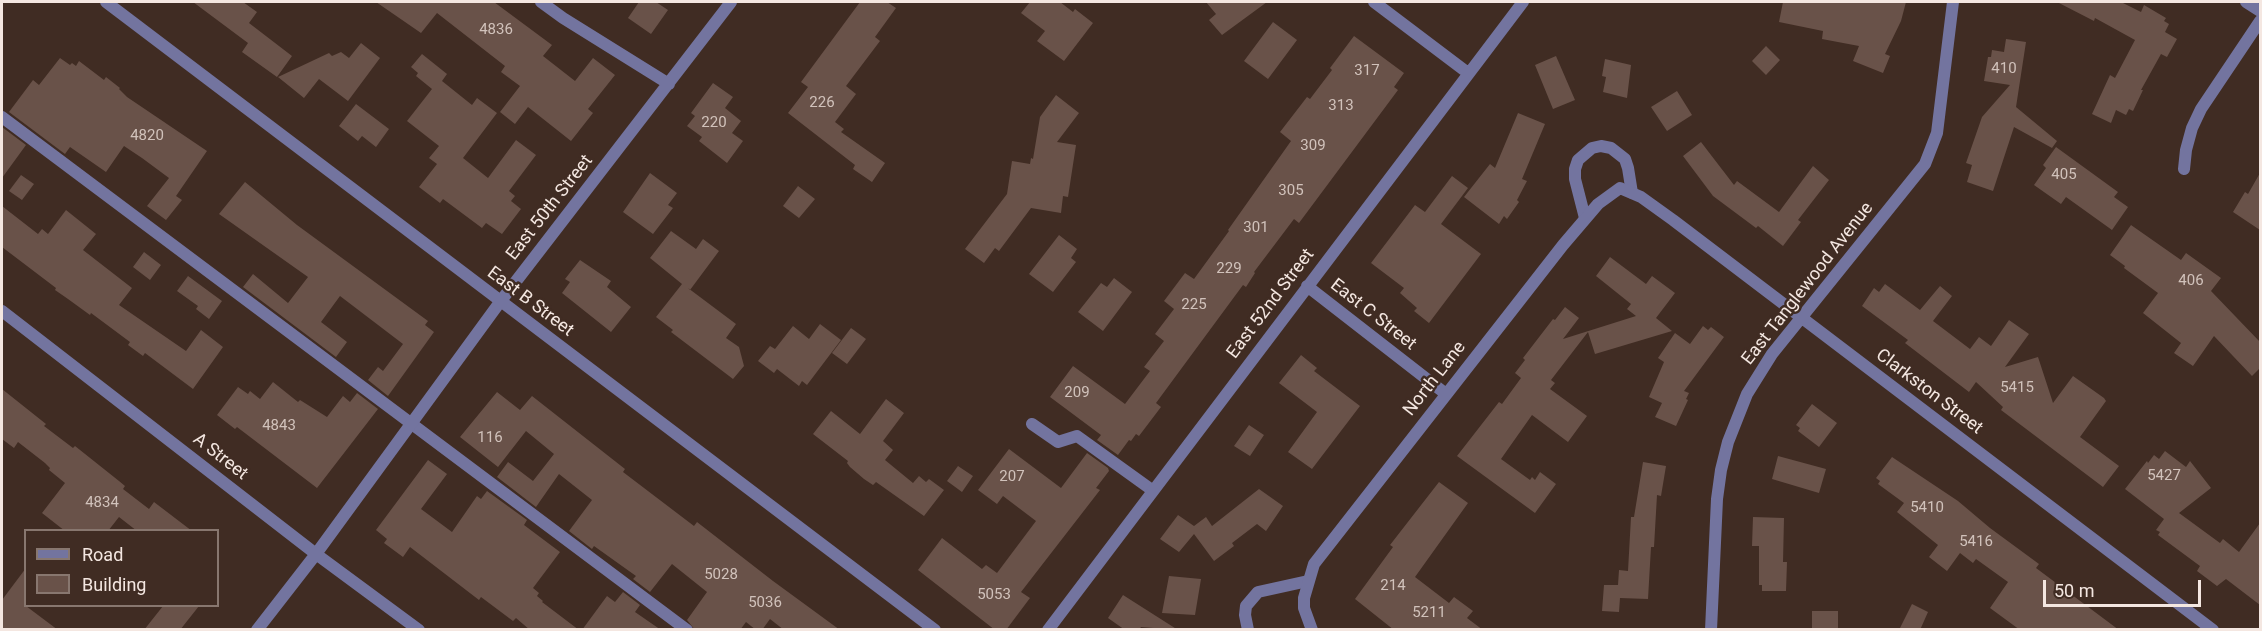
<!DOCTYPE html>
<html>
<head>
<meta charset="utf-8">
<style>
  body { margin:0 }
  #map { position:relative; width:2262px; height:631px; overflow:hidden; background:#402c23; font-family:Roboto,sans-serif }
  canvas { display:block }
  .frame { position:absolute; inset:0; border:3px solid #f4e7e1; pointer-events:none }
  .legend { position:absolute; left:24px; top:529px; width:195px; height:78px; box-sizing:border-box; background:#402c23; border:2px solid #88776f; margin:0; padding:8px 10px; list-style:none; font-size:18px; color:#f4e7e1 }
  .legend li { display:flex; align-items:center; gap:12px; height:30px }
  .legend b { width:30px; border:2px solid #88776f }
  .scale { position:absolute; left:2043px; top:580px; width:158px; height:27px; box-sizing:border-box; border:3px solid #f4e7e1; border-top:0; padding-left:8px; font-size:18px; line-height:21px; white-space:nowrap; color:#f4e7e1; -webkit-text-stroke:4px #402c23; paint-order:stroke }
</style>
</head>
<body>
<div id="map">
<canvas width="2262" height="631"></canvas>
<div class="frame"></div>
<ul class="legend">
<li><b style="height:8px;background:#73749f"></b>Road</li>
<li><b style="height:16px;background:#695249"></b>Building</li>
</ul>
<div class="scale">50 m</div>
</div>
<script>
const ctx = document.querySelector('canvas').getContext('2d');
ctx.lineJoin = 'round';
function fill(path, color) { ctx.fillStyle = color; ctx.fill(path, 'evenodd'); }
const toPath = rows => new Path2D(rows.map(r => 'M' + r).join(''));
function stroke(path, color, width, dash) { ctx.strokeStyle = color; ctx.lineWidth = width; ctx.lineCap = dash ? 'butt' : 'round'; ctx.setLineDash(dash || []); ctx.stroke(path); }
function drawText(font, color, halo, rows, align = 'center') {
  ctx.font = font + ' Roboto,sans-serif'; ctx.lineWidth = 5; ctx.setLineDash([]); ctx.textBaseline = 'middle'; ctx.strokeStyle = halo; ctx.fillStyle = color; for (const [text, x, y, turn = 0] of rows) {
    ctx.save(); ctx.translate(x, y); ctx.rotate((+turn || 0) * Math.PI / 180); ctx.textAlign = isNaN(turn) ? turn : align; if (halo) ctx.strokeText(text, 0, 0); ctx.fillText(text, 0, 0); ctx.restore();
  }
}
fill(toPath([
  [193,2,243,2,257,12,249,23,292,56,277,77,242,52,248,43],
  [376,2,494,2,552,45,543,56,575,81,593,58,615,75,588,109,593,113,571,141,528,107,515,124,500,112,520,86,501,72,505,66,437,13,421,33],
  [639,2,656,2,668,10,651,34,628,18],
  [860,2,887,2,896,8,875,37,880,41,846,86,856,94,835,122,844,129,841,132,885,163,872,182,853,169,855,165,788,113,808,87,801,82],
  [1030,2,1060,2,1073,12,1075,9,1093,23,1064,61,1037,41,1045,31,1021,13],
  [1206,2,1267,2,1222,35,1209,20,1216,14],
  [1783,2,1906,2,1901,21,1885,54,1890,56,1883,73,1853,61,1859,46,1822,39,1823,31,1779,22],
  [2057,2,2121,2,2141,12,2144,5,2166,18,2164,21,2169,24,2165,32,2177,39,2167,57,2161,54,2141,90,2143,90,2133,111,2129,109,2126,115,2116,110,2111,123,2092,114,2110,75,2115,78,2135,40,2095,18,2094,21],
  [1273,22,1297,40,1268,79,1244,61],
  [1354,36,1404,73,1394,87,1398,90,1299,223,1294,219,1254,272,1255,273,1246,287,1243,285,1156,403,1161,407,1139,436,1136,434,1131,441,1129,440,1118,455,1097,440,1101,435,1050,397,1073,366,1125,404,1150,371,1144,367,1164,341,1155,334,1174,309,1164,301,1185,273,1194,279,1229,231,1228,230,1291,141,1280,132,1307,97,1310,99,1332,70,1330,68],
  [2006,39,2026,42,2016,107,2057,141,2052,148,2014,127,1993,191,1967,182,1972,165,1966,163,1982,117,2010,85,1984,81,1988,57,1991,57,1992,50,2004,52],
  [361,43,380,58,348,101,319,79,304,98,278,77,329,53,332,56,341,52,349,58],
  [1766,46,1780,60,1766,75,1752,61],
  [422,54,447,74,442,81,472,105,477,98,497,113,463,158,488,178,516,140,536,155,509,191,515,196,511,201,521,209,502,234,486,223,482,228,443,199,440,203,419,187,437,164,429,158,439,146,407,121,432,89,416,76,418,73,411,67],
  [1556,56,1575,100,1553,109,1535,65],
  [60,58,70,65,72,63,76,66,79,61,104,80,106,77,120,88,119,89,127,97,207,151,176,196,182,200,166,220,147,206,169,178,142,158,124,146,106,172,70,147,65,154,9,112,33,80,39,85],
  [1605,59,1631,65,1627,98,1603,92,1606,77,1602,76],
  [713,83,733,97,725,108,741,121,732,133,743,141,727,163,699,141,702,137,687,126,695,116,691,113],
  [1677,91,1692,115,1667,131,1651,107],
  [1056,95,1079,113,1057,142,1076,145,1068,197,1063,196,1061,213,1031,208,999,251,995,248,984,263,965,249,1007,194,1012,161,1030,164,1031,158,1033,159,1040,117],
  [356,104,389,129,376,147,362,136,358,141,339,126],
  [1518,113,1545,124,1522,179,1527,181,1517,200,1519,202,1507,219,1504,216,1499,224,1464,197,1490,164,1495,168],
  [2,127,26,145,2,178],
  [1701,142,1734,185,1737,181,1779,212,1813,166,1829,180,1798,220,1801,222,1783,246,1758,226,1756,228,1713,196,1683,156],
  [2056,147,2118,192,2114,197,2128,207,2112,230,2066,197,2061,204,2034,185,2046,168,2043,165],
  [650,173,677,193,668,205,673,208,653,234,623,212],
  [2260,173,2260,230,2233,212,2245,192,2248,194],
  [21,175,34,184,22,200,9,191],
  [1452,176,1468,188,1441,224,1481,254,1429,323,1414,311,1417,308,1400,293,1404,288,1371,263,1415,205,1425,212],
  [245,182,297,225,428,321,425,325,434,332,388,396,368,380,378,367,383,371,403,344,340,296,321,322,347,342,336,357,243,287,253,274,288,303,308,277,219,214],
  [798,186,815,199,799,218,783,206],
  [2,206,38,234,42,229,48,234,66,210,96,234,83,250,132,288,119,305,186,351,201,330,223,347,193,389,145,353,143,356,128,345,130,342,91,313,90,315,68,299,55,290,56,288,2,247],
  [2131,225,2181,260,2186,253,2221,278,2211,291,2260,342,2260,368,2252,376,2214,336,2193,366,2174,353,2181,343,2143,313,2158,293,2124,268,2125,266,2110,255],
  [671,231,696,249,703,239,719,251,690,290,688,288,736,324,726,338,739,347,744,366,733,379,671,332,673,330,656,317,682,284,650,258],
  [1059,235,1077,249,1071,258,1076,262,1053,292,1029,274],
  [144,252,161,265,150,280,133,267],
  [1610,257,1646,284,1652,276,1675,293,1656,318,1672,331,1595,354,1588,332,1551,380,1555,383,1550,389,1587,416,1568,442,1532,415,1501,459,1530,480,1532,477,1535,480,1540,472,1556,484,1535,513,1457,456,1499,402,1502,404,1521,378,1515,373,1525,360,1523,358,1553,319,1555,320,1565,307,1579,318,1563,339,1636,316,1627,309,1631,304,1596,276],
  [580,260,611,281,607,287,631,307,611,332,562,293,570,282,565,279],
  [188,276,222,301,209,319,196,309,198,306,177,291],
  [1114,278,1132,292,1103,331,1078,312,1101,283,1107,287],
  [1885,284,1920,310,1940,286,1952,296,1933,321,1970,349,1979,337,1991,346,2009,320,2029,334,2005,367,2038,357,2053,403,2073,376,2104,398,2106,401,2080,437,2119,466,2103,487,2001,410,2003,407,1976,382,1969,392,1905,343,1908,340,1862,306,1874,288,1879,292],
  [820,324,841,340,807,385,802,381,799,386,777,369,774,373,758,361,770,346,775,349,793,326,809,339],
  [1703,326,1708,330,1711,327,1724,337,1684,391,1689,393,1686,399,1688,400,1676,426,1655,417,1662,403,1649,397,1664,362,1658,358,1675,333,1690,344],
  [851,328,866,339,847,364,832,353],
  [1301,355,1317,368,1314,371,1360,406,1312,469,1288,452,1317,412,1279,383],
  [273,382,298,402,300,400,327,417,343,396,350,402,357,393,378,409,317,488,237,427,235,429,217,415,238,387,248,394,250,391,260,399],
  [2,389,46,424,44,426,73,448,75,446,119,481,125,486,123,489,149,509,154,502,192,531,137,531,119,517,108,531,65,531,42,513,65,483,49,470,50,468,45,463,18,442,14,448,2,439],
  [497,392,520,410,532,396,625,469,623,472,694,526,697,522,773,581,840,630,784,630,770,619,762,630,756,630,746,622,740,630,695,630,687,620,707,592,672,564,650,592,633,579,636,576,594,546,592,549,569,531,592,500,559,474,536,507,497,477,508,462,533,481,554,454,526,431,498,467,460,437],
  [886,399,904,413,883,441,893,450,885,460,913,483,919,476,926,482,929,479,944,490,924,516,876,482,873,485,864,479,850,467,847,463,848,461,813,434,831,411,860,434],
  [1812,404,1837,423,1819,447,1798,431,1800,428,1796,425],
  [1249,425,1264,435,1250,456,1234,446],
  [1009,449,1061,488,1087,453,1108,468,1109,471,1096,488,1100,490,1021,592,1030,598,1006,630,995,630,918,570,942,538,982,569,986,565,997,573,1036,521,1003,496,997,504,978,490],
  [2165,451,2186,467,2190,461,2211,488,2179,513,2220,543,2223,539,2239,552,2260,523,2260,605,2226,579,2217,586,2197,571,2200,566,2158,535,2160,532,2156,530,2164,519,2125,489,2147,461,2148,463,2154,455,2159,459],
  [1778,456,1826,469,1819,493,1772,479],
  [1892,457,1958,501,1990,528,2039,564,2036,568,2119,630,2020,630,1990,608,2008,582,1976,559,1973,563,1960,553,1947,571,1929,557,1938,545,1897,512,1904,503,1878,484,1880,481,1876,478],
  [428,460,447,474,421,509,452,532,477,496,481,499,487,491,527,520,524,525,560,552,533,588,539,593,537,596,543,601,542,602,579,630,530,630,516,618,513,621,481,597,479,600,410,547,403,557,384,543,387,539,376,530],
  [1643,462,1666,466,1661,496,1657,495,1654,547,1651,547,1648,599,1620,598,1619,612,1602,611,1604,585,1618,585,1619,570,1628,571,1631,517,1634,517],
  [958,466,973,476,962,492,947,481],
  [1439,482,1468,503,1415,577,1449,603,1454,597,1473,611,1467,618,1483,630,1394,630,1355,599,1393,547,1390,545],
  [1259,489,1283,506,1266,531,1257,524,1232,543,1234,546,1214,561,1194,534,1179,552,1160,539,1178,515,1194,526,1206,517,1212,526],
  [1753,517,1784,518,1783,562,1787,562,1786,591,1762,591,1762,585,1759,585,1759,546,1752,546],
  [26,568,26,606,58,630,2,630,2,600],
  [1169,576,1201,579,1195,615,1162,613],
  [623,592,640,605,635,612,661,630,582,630,607,596,615,602],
  [1123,595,1178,630,1141,627,1139,630,1125,630,1108,618],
  [1912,604,1928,612,1920,630,1899,630],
  [163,606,199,606,180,630,144,630],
  [1812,611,1838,611,1838,630,1812,630]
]), '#695249');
stroke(toPath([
  [2,117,687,630],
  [1585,218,1575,179,1575,169,1578,160,1592,148,1601,146,1611,148,1625,159,1628,168,1632,193],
  [1032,424,1058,442,1077,436,1152,490],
  [1248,630,1245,615,1246,606,1258,592,1308,581]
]), '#73749f', 12);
stroke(toPath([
  [106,2,935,630],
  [541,2,563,18,669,84],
  [1374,2,1468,73],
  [2246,2,2260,11],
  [2184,169,2186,150,2192,128,2201,109,2260,21],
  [1307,286,1446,394],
  [2,311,316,554,419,630],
  [257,630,316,554,500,302,731,2],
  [1048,630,1523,2],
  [1312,630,1304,608,1304,598,1314,564,1563,245,1598,204,1620,188,1641,197,1673,220,2213,630],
  [1711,630,1717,499,1721,470,1728,442,1747,394,1772,354,1925,164,1937,133,1953,2]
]), '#73749f', 12);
drawText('15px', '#d1c2bb', null, [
  ["4836",496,30],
  ["410",2004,69],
  ["317",1367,71],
  ["226",822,103],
  ["313",1341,106],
  ["220",714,123],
  ["4820",147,136],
  ["309",1313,146],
  ["405",2064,175],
  ["305",1291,191],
  ["301",1256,228],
  ["229",1229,269],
  ["406",2191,281],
  ["225",1194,305],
  ["5415",2017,388],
  ["209",1077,393],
  ["4843",279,426],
  ["116",490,438],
  ["5427",2164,476],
  ["207",1012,477],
  ["4834",102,503],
  ["5410",1927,508],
  ["5416",1976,542],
  ["5028",721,575],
  ["214",1393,586],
  ["5053",994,595],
  ["5036",765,603],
  ["5211",1429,613]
]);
drawText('18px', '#f4e7e1', '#402c23', [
  ["East 50th Street",550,208,-52],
  ["East Tanglewood Avenue",1808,284,-52],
  ["East B Street",530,302,37],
  ["East 52nd Street",1271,304,-53],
  ["East C Street",1373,315,38],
  ["North Lane",1435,379,-52],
  ["Clarkston Street",1929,392,37],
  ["A Street",220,457,38]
]);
</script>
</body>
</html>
